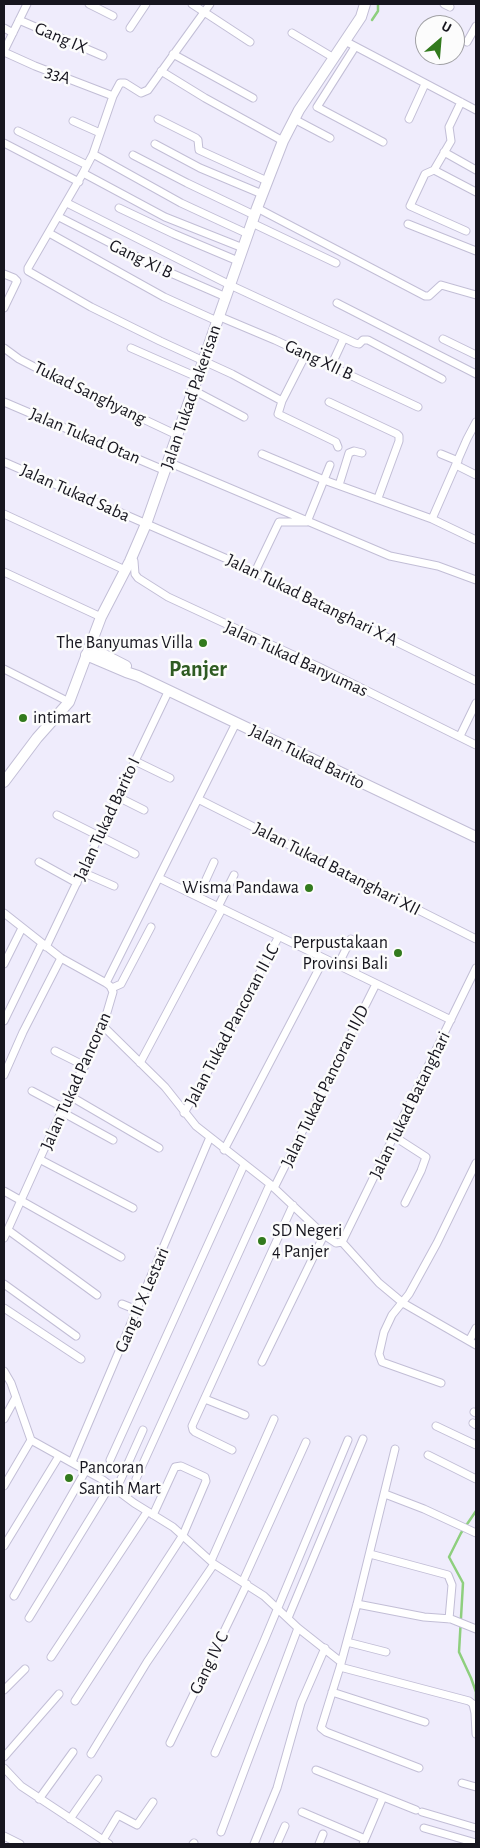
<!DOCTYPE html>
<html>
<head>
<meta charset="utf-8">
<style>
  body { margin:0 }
  #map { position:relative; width:480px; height:1848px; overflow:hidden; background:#efecfc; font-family:"Alegreya Sans",sans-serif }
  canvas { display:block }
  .frame { position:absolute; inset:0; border:5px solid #17161f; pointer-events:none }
  .north { position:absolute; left:415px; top:15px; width:50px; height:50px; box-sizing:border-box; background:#fcfcfc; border:1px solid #a0a0a4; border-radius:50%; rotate:27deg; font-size:14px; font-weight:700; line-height:20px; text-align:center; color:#17161f }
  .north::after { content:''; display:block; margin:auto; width:18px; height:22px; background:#327a1d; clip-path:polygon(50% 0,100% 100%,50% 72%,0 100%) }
</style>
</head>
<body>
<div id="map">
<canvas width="480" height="1848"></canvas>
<div class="frame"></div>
<div class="north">U</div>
</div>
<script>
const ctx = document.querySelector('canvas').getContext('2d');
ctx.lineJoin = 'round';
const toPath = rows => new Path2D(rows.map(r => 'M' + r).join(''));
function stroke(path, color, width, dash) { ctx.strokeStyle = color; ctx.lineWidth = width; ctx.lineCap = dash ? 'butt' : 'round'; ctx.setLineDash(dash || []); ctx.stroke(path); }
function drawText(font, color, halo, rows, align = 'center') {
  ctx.font = font + ' "Alegreya Sans",sans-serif'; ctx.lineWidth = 5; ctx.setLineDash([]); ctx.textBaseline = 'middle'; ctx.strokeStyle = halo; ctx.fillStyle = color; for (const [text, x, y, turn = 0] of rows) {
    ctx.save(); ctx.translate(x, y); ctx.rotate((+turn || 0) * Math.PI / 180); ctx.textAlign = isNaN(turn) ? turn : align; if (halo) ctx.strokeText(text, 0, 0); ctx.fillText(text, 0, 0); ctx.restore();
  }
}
stroke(toPath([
  [372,20,378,11,378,4],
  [476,1511,461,1533,449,1557,463,1583,459,1652,471,1678,476,1692,476,1700]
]), '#8ecf7e', 2.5);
const street = toPath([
  [89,4,113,16],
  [192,4,250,42],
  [210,4,148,90,141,93,125,83,120,83,113,96,93,154,83,173,28,268,28,271,91,307,160,341,232,374,282,401],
  [444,4,450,7],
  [19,20,103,56],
  [4,28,13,33],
  [130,28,146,4],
  [292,33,334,58],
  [345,41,476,110],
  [467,42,476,26],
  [355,47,317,107,383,142],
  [4,51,27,4],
  [4,52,35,66,113,96],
  [173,54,253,98],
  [161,71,205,98,283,141],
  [461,102,449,127,451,141,434,170,425,174,410,206,466,231],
  [158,119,196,138,198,140,199,150,267,181],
  [294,119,330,138],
  [409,119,425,84],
  [73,121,100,133],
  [18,131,87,165],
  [4,143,79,182],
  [155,144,200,168,262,194],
  [444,152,476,170],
  [93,154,181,203,248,234],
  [133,155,187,183,254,215],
  [434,170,476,192],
  [83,173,165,217,243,248],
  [67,203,230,285,355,343,359,344,363,340,368,340,442,379],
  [119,208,174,234,238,261],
  [257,208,425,296,429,296,441,285,476,295],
  [59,217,157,267,226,297],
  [252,223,336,263],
  [408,224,476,251],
  [49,233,164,297,217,321],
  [4,274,14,278,17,281,4,308],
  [337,303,476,374],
  [218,316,275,340,418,407],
  [443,339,476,355],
  [4,348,19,359,52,376,177,435],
  [131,348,197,377],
  [306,354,282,401,278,414,336,442,338,447],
  [331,366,344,338],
  [193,390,244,417],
  [4,402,166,471],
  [329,402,397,434,399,436,399,441,378,498],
  [262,454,324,480,432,519,476,540],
  [441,454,458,461],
  [4,462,234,562,476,681],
  [168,462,390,556,438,566,476,580],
  [456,465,476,475],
  [339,485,349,453,354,451,362,453],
  [4,514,125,570],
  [432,519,467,439,476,422],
  [131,558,134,561,135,574,138,578,168,597,317,666,476,745],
  [4,572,101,617],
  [255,572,279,522,307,522,330,465],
  [4,669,69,702],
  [460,736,476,703],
  [135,761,170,778],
  [118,797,144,810],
  [198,799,476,939],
  [57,815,135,854],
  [39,862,77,883],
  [82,872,114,886],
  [159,878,451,1020],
  [198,897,214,862],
  [218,907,234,875],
  [4,913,61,958,106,983,110,986,113,992,103,1026,55,1125,4,1238],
  [46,947,169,690],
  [4,964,22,928],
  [338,965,351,939],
  [106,983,236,723],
  [112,988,121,984,151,927],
  [4,1021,42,943],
  [103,1026,165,1087,196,1126,270,1184,324,1235,336,1243,342,1242],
  [55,1051,85,1066],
  [140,1063,222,909],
  [4,1075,23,1032,61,958],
  [32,1091,64,1108],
  [70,1096,159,1148],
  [62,1112,113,1140],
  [184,1113,205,1077,279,936],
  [395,1137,426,1157,421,1171,405,1203],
  [224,1150,324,959],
  [41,1160,133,1208],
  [274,1188,376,984],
  [4,1191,121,1257],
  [8,1230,97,1295],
  [342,1242,476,968],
  [342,1242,379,1283,403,1303,476,1345],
  [4,1284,76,1336],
  [122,1304,137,1310],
  [4,1308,81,1359],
  [469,1341,476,1328],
  [262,1362,324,1235],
  [4,1371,11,1383,31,1440,103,1480,134,1503,173,1527,214,1564,264,1596,298,1628,341,1662],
  [441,1383,382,1362,379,1354,384,1332,392,1315,409,1294,437,1243,476,1163],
  [205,1399,245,1415],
  [474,1412,476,1413],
  [4,1419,16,1397],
  [473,1423,476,1425],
  [436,1426,476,1445],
  [395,1449,357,1604,340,1667,321,1728,326,1732,419,1768],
  [232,1450,195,1432,193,1430,192,1426,293,1205],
  [428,1455,476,1479],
  [110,1460,244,1165],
  [72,1462,210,1137],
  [136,1479,270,1184],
  [4,1486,31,1440],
  [116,1490,143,1430],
  [385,1494,424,1509,476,1533],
  [4,1546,59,1456],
  [370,1554,448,1575,452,1585,449,1619],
  [211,1561,274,1419],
  [243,1581,306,1442],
  [14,1596,86,1470],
  [357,1604,424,1617,451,1619,476,1629],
  [29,1618,110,1486],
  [288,1618,363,1439],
  [347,1642,386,1652],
  [51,1657,147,1512],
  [340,1667,469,1701,473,1704,475,1713,476,1734],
  [4,1690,25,1669],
  [332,1692,425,1722],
  [75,1701,183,1535,203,1488,206,1481,205,1477,181,1466,175,1467,153,1515],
  [170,1743,247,1584],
  [215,1753,264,1641,348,1440],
  [91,1754,147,1662,214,1564],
  [4,1757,59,1694],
  [4,1768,21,1786,109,1844],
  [316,1770,416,1810],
  [462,1783,476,1787],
  [39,1799,73,1752],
  [302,1812,365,1839],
  [422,1812,476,1828],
  [70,1819,98,1779],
  [424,1828,476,1843],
  [221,1832,298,1628],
  [4,1836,20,1844],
  [103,1840,118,1815,137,1825,153,1802],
  [193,1844,194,1843],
  [254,1844,277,1788,301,1703,325,1648],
  [277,1844,285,1826],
  [319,1844,323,1834],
  [363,1844,383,1797]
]);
const secondary = toPath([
  [89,647,126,666],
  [86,655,126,672,138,676,476,837],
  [4,782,37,738,69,702,101,617,130,561,146,524,257,208,283,141,299,110,361,17,365,4]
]);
stroke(street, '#c2bed6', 9);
stroke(secondary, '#c2bed6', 12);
stroke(street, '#fff', 7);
stroke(secondary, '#fff', 10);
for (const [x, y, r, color] of [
  [203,643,5,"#327a1d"],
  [23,718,5,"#327a1d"],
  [309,888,5,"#327a1d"],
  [398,953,5,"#327a1d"],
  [262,1241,5,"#327a1d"],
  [69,1478,5,"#327a1d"]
]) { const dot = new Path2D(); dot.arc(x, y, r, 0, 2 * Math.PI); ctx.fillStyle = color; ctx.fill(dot); stroke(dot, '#fcfcfc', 2); }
drawText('18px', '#17161f', '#fcfcfc', [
  ["Gang IX",61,38,23],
  ["33A",58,75,20],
  ["Gang XI B",141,259,26],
  ["Gang XII B",319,360,25],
  ["Tukad Sanghyang",90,393,26],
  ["Jalan Tukad Pakerisan",191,397,-71],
  ["Jalan Tukad Otan",85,436,23],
  ["Jalan Tukad Saba",75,493,24],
  ["Jalan Tukad Batanghari X A",312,600,26],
  ["Jalan Tukad Banyumas",296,659,25],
  ["Jalan Tukad Barito",307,757,26],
  ["Jalan Tukad Barito I",107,819,-65],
  ["Jalan Tukad Batanghari XII",337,869,27],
  ["Jalan Tukad Pancoran II LC",232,1025,-62],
  ["Jalan Tukad Pancoran",76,1081,-66],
  ["Jalan Tukad Pancoran II/D",325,1086,-64],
  ["Jalan Tukad Batanghari",410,1105,-64],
  ["Gang II X Lestari",142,1300,-67],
  ["Gang IV C",209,1663,-64]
]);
drawText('18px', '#17161f', '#fcfcfc', [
  ["The Banyumas Villa",193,643],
  ["intimart",33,718,"left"],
  ["Wisma Pandawa",299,888],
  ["Perpustakaan",388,943],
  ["Provinsi Bali",388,964],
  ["SD Negeri",272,1231,"left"],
  ["4 Panjer",272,1252,"left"],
  ["Pancoran",79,1468,"left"],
  ["Santih Mart",79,1489,"left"]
], 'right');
drawText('bold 22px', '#2e5b22', '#fcfcfc', [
  ["Panjer",198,669]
]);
</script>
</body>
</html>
